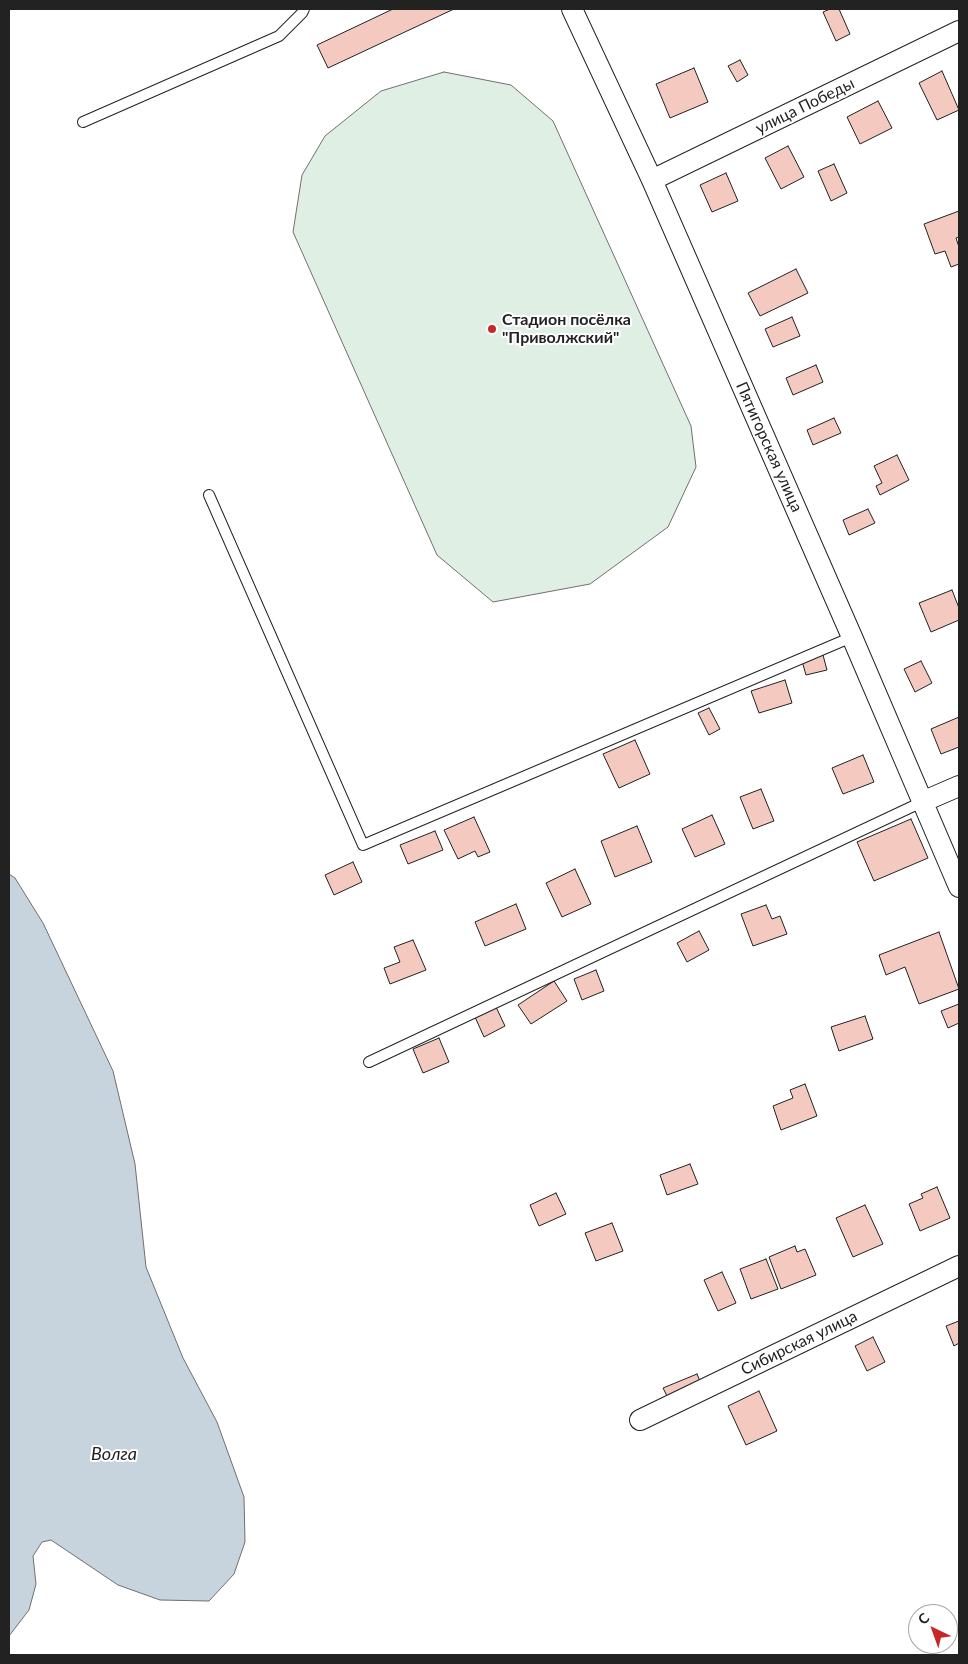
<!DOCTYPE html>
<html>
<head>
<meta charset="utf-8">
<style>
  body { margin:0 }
  #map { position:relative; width:968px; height:1664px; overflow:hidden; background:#fff; font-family:Lato,sans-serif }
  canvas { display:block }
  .frame { position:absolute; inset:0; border:10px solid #222; pointer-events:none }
  .north { position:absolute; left:908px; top:1604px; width:50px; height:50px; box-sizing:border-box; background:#fff; border:1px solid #a7a7a7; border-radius:50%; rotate:318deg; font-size:14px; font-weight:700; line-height:20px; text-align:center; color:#222 }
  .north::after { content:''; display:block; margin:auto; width:18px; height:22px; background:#c62828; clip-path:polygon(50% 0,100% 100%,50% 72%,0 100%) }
</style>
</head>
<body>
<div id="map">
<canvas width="968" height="1664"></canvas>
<div class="frame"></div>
<div class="north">С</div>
</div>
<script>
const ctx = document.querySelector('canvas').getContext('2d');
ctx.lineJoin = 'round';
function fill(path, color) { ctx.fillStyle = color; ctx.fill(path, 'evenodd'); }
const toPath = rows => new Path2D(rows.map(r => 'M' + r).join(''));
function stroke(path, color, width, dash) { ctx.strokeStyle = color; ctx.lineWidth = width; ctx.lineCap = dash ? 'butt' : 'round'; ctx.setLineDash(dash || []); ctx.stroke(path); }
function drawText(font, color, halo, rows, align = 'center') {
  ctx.font = font + ' Lato,sans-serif'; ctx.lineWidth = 4; ctx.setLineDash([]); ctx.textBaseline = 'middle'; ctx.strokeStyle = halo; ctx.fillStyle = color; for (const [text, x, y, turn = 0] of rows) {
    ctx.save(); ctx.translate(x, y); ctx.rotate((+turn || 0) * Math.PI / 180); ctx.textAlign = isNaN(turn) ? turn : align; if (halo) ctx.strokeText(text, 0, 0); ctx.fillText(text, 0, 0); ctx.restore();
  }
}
const green = toPath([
  [444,72,511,85,553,121,691,426,696,467,668,527,590,584,493,602,437,555,293,232,302,175,325,136,381,91,444,72]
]);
fill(green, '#e0efe3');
stroke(green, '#6f6f6f', 1);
const water = toPath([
  [9,874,15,878,43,923,113,1071,135,1164,146,1267,183,1358,217,1422,244,1497,245,1542,234,1574,209,1601,160,1600,118,1585,51,1540,42,1542,33,1556,36,1584,29,1610,9,1636,9,874]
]);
fill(water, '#c7d3dd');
stroke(water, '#6f6f6f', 1);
const building = toPath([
  [393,9,454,9,328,68,317,45,393,9],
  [830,9,839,9,850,34,836,41,823,12,830,9],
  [740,60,748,75,737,82,728,66,740,60],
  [694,68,708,102,670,118,656,84,694,68],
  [942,71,959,110,937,120,919,83,942,71],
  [878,101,892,128,860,144,847,117,878,101],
  [788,146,804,177,781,189,765,158,788,146],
  [834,164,847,193,831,201,818,171,834,164],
  [726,173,738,201,712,212,700,185,726,173],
  [959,211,959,237,956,238,959,247,959,264,951,267,945,251,935,254,924,224,959,211],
  [796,269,808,293,760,316,748,293,796,269],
  [792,317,800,336,773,347,765,329,792,317],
  [816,365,823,382,793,395,786,378,816,365],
  [834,418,841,433,813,445,807,430,834,418],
  [897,455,909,480,880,495,876,486,882,483,874,466,897,455],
  [868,509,875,523,849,535,843,520,868,509],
  [952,590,959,608,959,620,931,632,919,603,952,590],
  [823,655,827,670,806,675,802,661,823,655],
  [921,661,932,683,915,692,904,669,921,661],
  [785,680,792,703,759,713,751,691,785,680],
  [709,708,720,729,709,735,698,713,709,708],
  [959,717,959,747,941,754,931,729,959,717],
  [635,740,650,774,619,788,603,754,635,740],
  [863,755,874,782,843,794,832,768,863,755],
  [761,789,774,821,753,829,740,797,761,789],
  [712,815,725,844,695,857,682,829,712,815],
  [474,817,490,852,478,857,475,851,458,859,444,830,474,817],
  [911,819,928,858,874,881,857,842,911,819],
  [637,826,652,862,615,877,601,841,637,826],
  [435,831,443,850,408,864,400,845,435,831],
  [353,862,362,882,334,895,325,875,353,862],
  [575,869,591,904,562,917,546,883,575,869],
  [516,904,526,929,485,946,475,922,516,904],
  [766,905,772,919,780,916,787,934,753,946,741,914,766,905],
  [699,931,709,950,687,962,677,943,699,931],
  [939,932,959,989,919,1004,905,967,886,975,879,955,939,932],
  [413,940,426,970,390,984,384,968,400,962,394,947,413,940],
  [596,970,604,991,582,1000,574,979,596,970],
  [554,981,567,1001,531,1024,518,1005,554,981],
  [959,1004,959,1023,948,1028,941,1011,959,1004],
  [496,1007,505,1026,484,1037,475,1017,496,1007],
  [865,1016,873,1039,839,1051,831,1027,865,1016],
  [439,1038,449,1062,423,1073,413,1049,439,1038],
  [805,1084,817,1116,781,1130,773,1106,793,1098,790,1090,805,1084],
  [690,1164,698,1184,667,1195,660,1175,690,1164],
  [937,1187,950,1218,920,1231,909,1204,923,1198,921,1194,937,1187],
  [556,1193,566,1214,539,1226,530,1205,556,1193],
  [865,1205,883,1244,853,1257,836,1218,865,1205],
  [612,1223,623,1251,596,1261,585,1233,612,1223],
  [795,1246,797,1252,805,1249,816,1275,781,1289,769,1257,795,1246],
  [766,1259,778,1289,751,1299,740,1269,766,1259],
  [722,1272,736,1303,718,1311,704,1280,722,1272],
  [959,1321,959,1343,954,1346,946,1326,959,1321],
  [873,1337,885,1362,867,1371,855,1346,873,1337],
  [697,1374,702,1386,669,1400,663,1388,697,1374],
  [759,1391,777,1431,746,1445,728,1406,759,1391]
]);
fill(building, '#f3c9c0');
stroke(building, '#222', 1);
const lane = toPath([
  [83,122,279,36,302,13,304,9],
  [209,495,363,845,852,637],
  [369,1062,922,802]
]);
const street = toPath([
  [572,9,652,180,852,637,959,887],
  [652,180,959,31],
  [922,802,959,786],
  [640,1420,959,1266]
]);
stroke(lane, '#222', 12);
stroke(street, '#222', 22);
stroke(lane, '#fff', 10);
stroke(street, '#fff', 20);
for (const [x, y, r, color] of [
  [492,329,5,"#c62828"]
]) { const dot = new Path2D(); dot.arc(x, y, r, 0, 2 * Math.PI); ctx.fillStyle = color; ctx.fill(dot); stroke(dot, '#fff', 2); }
drawText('16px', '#222', '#fff', [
  ["улица Победы",805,106,-26],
  ["Пятигорская улица",769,447,66],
  ["Сибирская улица",799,1343,-26]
]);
drawText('bold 16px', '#222', '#fff', [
  ["Стадион посёлка",502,320],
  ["\"Приволжский\"",502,338]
], 'left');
drawText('italic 18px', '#222', '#fff', [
  ["Волга",114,1454]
]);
</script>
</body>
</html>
